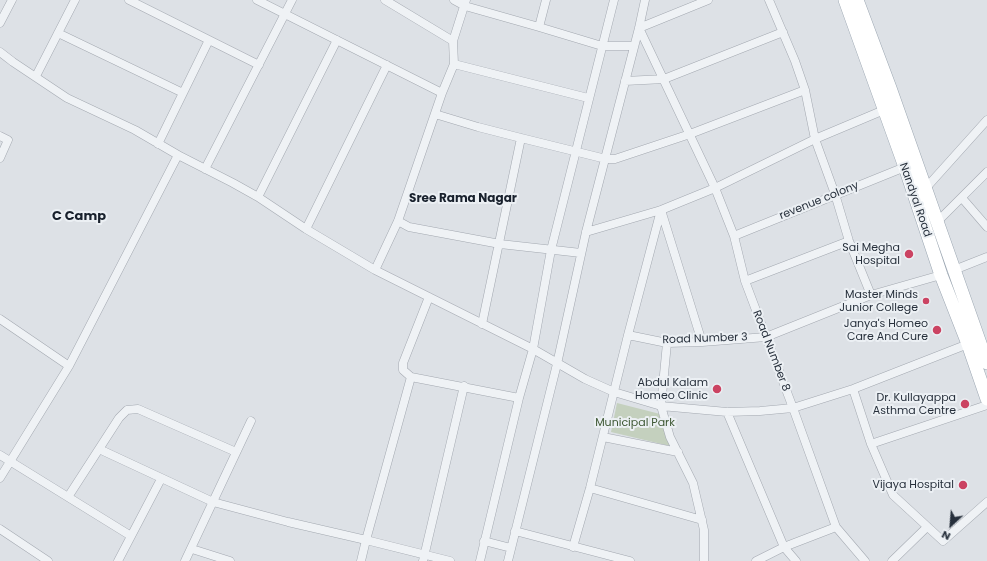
<!DOCTYPE html>
<html>
<head>
<meta charset="utf-8">
<style>
  body { margin:0 }
  #map { position:relative; width:987px; height:561px; overflow:hidden; background:#dde1e6; font-family:Poppins,sans-serif }
  canvas { display:block }
  .north { position:absolute; left:931px; top:505px; width:40px; height:40px; -webkit-text-stroke:3px #ecf0f4; paint-order:stroke; rotate:206deg; font-size:11px; font-weight:700; line-height:16px; text-align:center; color:#27303c }
  .north::after { content:''; display:block; margin:auto; width:14px; height:18px; background:#27303c; clip-path:polygon(50% 0,100% 100%,50% 72%,0 100%) }
</style>
</head>
<body>
<div id="map">
<canvas width="987" height="561"></canvas>
<div class="north">N</div>
</div>
<script>
const ctx = document.querySelector('canvas').getContext('2d');
ctx.lineJoin = 'round';
function fill(path, color) { ctx.fillStyle = color; ctx.fill(path, 'evenodd'); }
const toPath = rows => new Path2D(rows.map(r => 'M' + r).join(''));
function stroke(path, color, width, dash) { ctx.strokeStyle = color; ctx.lineWidth = width; ctx.lineCap = dash ? 'butt' : 'round'; ctx.setLineDash(dash || []); ctx.stroke(path); }
function drawText(font, color, halo, rows, align = 'center') {
  ctx.font = font + ' Poppins,sans-serif'; ctx.lineWidth = 4; ctx.setLineDash([]); ctx.textBaseline = 'middle'; ctx.strokeStyle = halo; ctx.fillStyle = color; for (const [text, x, y, turn = 0] of rows) {
    ctx.save(); ctx.translate(x, y); ctx.rotate((+turn || 0) * Math.PI / 180); ctx.textAlign = isNaN(turn) ? turn : align; if (halo) ctx.strokeText(text, 0, 0); ctx.fillText(text, 0, 0); ctx.restore();
  }
}
fill(toPath([
  [617,403,660,414,670,446,611,432]
]), '#c4d0be');
const minor = toPath([
  [129,0,259,65],
  [257,0,442,93],
  [385,0,453,41],
  [454,0,465,6,539,27],
  [546,0,539,27,602,46,634,46],
  [708,0,639,28,715,188,734,236,745,281,793,408,836,527,865,561],
  [769,0,795,61,805,90,815,139,835,194,849,241,871,295],
  [0,23,12,0],
  [58,33,183,93],
  [0,52,13,62,67,98,135,130,178,155,233,183,258,197,306,229,375,270,533,349,585,379,614,392,661,406,727,412,760,411,793,408,853,389,968,344],
  [454,64,588,98],
  [36,76,75,0],
  [625,81,664,79,783,32],
  [435,114,478,127,521,138,606,159,615,159,690,134,805,90],
  [0,136,8,140,0,158],
  [158,144,209,40],
  [205,169,292,0],
  [925,189,987,120],
  [258,197,337,40],
  [962,198,987,227],
  [661,210,702,342],
  [398,221,409,227,500,244,581,253],
  [937,222,987,172],
  [306,229,387,65],
  [586,232,661,210,715,188,815,139,884,110],
  [734,236,905,167],
  [375,270,398,221,442,93,454,64,453,41,466,0],
  [954,270,987,257],
  [745,281,849,241],
  [0,319,69,366],
  [482,324,521,138],
  [628,335,667,343,702,342,766,337,871,295,941,275],
  [667,343,661,406,670,437,693,483,704,530,704,561],
  [411,377,403,370,403,363,429,297],
  [853,389,871,444,893,495,943,541,987,502],
  [727,412,784,547,796,561],
  [603,437,678,452],
  [871,444,987,405],
  [99,449,213,502,288,522,366,540,361,561],
  [0,455,131,536],
  [0,478,69,366,178,155],
  [590,488,702,520],
  [68,497,119,418,127,410,138,409,236,452],
  [0,529,48,561],
  [515,531,630,561],
  [484,541,511,548],
  [573,547,590,488,628,335,661,210],
  [192,549,230,561],
  [118,561,161,479],
  [185,561,251,421],
  [423,561,464,386],
  [450,561,366,540,411,377,519,398],
  [480,561,519,398,533,349,551,250,614,0],
  [508,561,557,364,586,232,639,28,645,0],
  [756,561,784,547,836,527],
  [892,561,927,527]
]);
const primary = toPath([
  [845,0,905,167,941,275,968,344,987,399],
  [857,0,890,88,987,363]
]);
stroke(minor, '#a3a8b0', 9);
stroke(primary, '#9ca7b2', 14);
stroke(minor, '#eff2f5', 8);
stroke(primary, '#fff', 13);
for (const [x, y, r, color] of [
  [909,254,5,"#cb4362"],
  [926,301,4,"#cb4362"],
  [937,330,5,"#cb4362"],
  [717,389,5,"#cb4362"],
  [965,404,5,"#cb4362"],
  [963,485,5,"#cb4362"]
]) { const dot = new Path2D(); dot.arc(x, y, r, 0, 2 * Math.PI); ctx.fillStyle = color; ctx.fill(dot); stroke(dot, '#ecf0f4', 1.5); }
drawText('11px', '#27303c', '#ecf0f4', [
  ["Nandyal Road",915,200,71],
  ["revenue colony",819,201,-22],
  ["Road Number 3",705,339,-2],
  ["Road Number 8",771,351,69]
]);
drawText('11px', '#27303c', '#ecf0f4', [
  ["Sai Megha",900,248],
  ["Hospital",900,261],
  ["Master Minds",918,295],
  ["Junior College",918,308],
  ["Janya's Homeo",928,324],
  ["Care And Cure",928,337],
  ["Abdul Kalam",708,383],
  ["Homeo Clinic",708,396],
  ["Dr. Kullayappa",956,398],
  ["Asthma Centre",956,411],
  ["Vijaya Hospital",954,485]
], 'right');
drawText('11px', '#3e5834', '#ecf0f4', [
  ["Municipal Park",635,423]
]);
drawText('bold 12px', '#19212d', '#ecf0f4', [
  ["Sree Rama Nagar",463,199]
]);
drawText('bold 13px', '#19212d', '#ecf0f4', [
  ["C Camp",79,217]
]);
</script>
</body>
</html>
